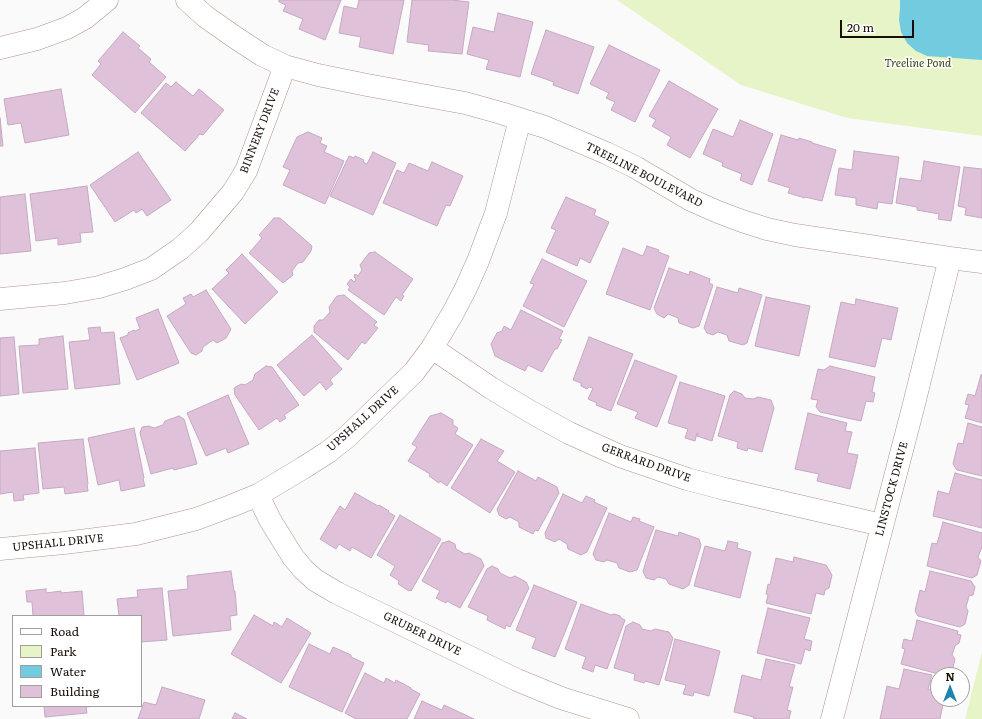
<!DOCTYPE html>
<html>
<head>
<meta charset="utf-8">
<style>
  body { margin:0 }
  #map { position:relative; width:982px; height:719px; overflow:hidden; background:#fafafa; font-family:Literata,serif }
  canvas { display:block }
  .legend { position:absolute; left:12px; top:615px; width:130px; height:92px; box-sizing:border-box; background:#fff; border:1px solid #a39e9c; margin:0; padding:5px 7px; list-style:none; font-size:12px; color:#190d08 }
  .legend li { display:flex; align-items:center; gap:8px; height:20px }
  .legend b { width:20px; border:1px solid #a39e9c }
  .north { position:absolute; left:930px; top:667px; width:40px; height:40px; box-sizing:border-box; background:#fff; border:1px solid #a39e9c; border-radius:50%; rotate:0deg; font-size:11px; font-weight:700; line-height:16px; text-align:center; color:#190d08 }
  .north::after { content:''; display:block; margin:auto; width:14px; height:18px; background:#1e84ae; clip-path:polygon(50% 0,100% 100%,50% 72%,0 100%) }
  .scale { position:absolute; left:840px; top:20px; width:74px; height:18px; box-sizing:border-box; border:2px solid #190d08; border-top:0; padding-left:5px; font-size:12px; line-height:14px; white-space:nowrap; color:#190d08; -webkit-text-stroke:3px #fff; paint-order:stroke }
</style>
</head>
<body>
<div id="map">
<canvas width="982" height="719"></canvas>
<ul class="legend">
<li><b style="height:5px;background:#fff"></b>Road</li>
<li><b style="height:11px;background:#e6f4c7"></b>Park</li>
<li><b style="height:11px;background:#72cbde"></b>Water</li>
<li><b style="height:11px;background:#dfc2d9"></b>Building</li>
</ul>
<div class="north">N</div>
<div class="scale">20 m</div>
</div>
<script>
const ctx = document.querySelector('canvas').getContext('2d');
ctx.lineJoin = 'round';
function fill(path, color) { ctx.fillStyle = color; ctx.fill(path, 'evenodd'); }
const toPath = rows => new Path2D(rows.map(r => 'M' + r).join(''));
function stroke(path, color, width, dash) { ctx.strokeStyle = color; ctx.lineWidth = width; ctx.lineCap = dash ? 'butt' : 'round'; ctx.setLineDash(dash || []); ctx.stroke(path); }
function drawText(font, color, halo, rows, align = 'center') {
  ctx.font = font + ' Literata,serif'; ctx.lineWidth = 3; ctx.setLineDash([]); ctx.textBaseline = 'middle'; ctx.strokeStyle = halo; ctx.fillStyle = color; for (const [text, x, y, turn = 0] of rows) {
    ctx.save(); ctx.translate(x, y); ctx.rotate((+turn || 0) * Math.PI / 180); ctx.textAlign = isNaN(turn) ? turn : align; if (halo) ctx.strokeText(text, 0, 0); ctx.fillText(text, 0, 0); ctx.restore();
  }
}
fill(toPath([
  [617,0,982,0,982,136,847,118,741,85],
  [982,652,982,719,965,719]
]), '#e6f4c7');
fill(toPath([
  [900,0,982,0,982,60,927,56,916,51,907,43,901,32,899,20,900,8]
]), '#72cbde');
const building = toPath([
  [279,0,341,0,325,40,299,29,303,19,283,11,286,5,279,2,279,0],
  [359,0,404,0,393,54,359,47,361,37,339,33,344,6,357,9,359,0],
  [412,0,452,0,469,2,462,54,428,51,429,45,407,42,412,0],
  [498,13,533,22,520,77,486,69,489,60,467,54,473,27,494,32,498,13],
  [546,30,594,47,578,94,553,85,554,82,531,74,546,30],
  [123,32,140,46,138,48,151,59,149,62,166,77,135,113,92,75,101,64,98,61,123,32],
  [609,45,660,70,635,122,611,110,615,102,606,98,609,93,590,84,609,45],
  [669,81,718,109,690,158,667,145,671,137,652,126,656,120,649,116,669,81],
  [176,82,193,96,199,89,224,110,203,135,200,134,185,151,141,113,166,83,171,87,176,82],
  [61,89,69,135,25,143,21,123,8,125,4,99,61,89],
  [0,118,3,146,0,146,0,118],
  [740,120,773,134,752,185,740,180,742,174,722,166,723,163,703,154,713,129,733,137,740,120],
  [308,132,322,138,320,143,327,146,324,152,344,161,325,204,283,185,290,170,283,167,297,137,308,132],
  [781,135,798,140,799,138,812,142,812,143,836,150,822,201,805,197,805,198,788,193,790,188,768,181,781,135],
  [854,151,899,157,892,204,878,202,877,209,856,205,856,198,835,195,839,168,852,170,854,151],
  [138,152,171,200,147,216,142,209,136,213,134,210,115,222,90,185,138,152],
  [373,152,396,163,373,215,330,196,349,156,354,158,355,156,364,160,363,162,367,164,373,152],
  [924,161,960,167,951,221,938,219,939,214,917,210,917,207,896,203,900,178,921,181,924,161],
  [432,162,463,176,450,206,446,205,437,226,383,203,397,170,404,173,409,163,428,171,432,162],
  [964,167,982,169,982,218,965,215,966,208,958,206,964,167],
  [87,186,93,232,80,233,81,242,58,245,58,238,36,241,30,194,87,186],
  [25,194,31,251,0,254,0,197,25,194],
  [566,197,596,210,594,215,609,222,590,263,580,258,577,266,546,252,556,230,551,228,566,197],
  [274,218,280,218,312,246,311,251,303,262,298,263,292,271,293,275,283,283,249,253,262,238,259,235,274,218],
  [647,246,659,250,658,252,669,256,650,310,606,294,623,248,643,256,647,246],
  [375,252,413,279,402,295,404,296,401,301,396,297,384,315,348,290,350,287,347,284,351,279,354,282,356,279,354,277,355,274,358,276,362,270,360,265,369,253,375,252],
  [242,254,278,292,245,324,212,289,229,273,226,270,242,254],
  [542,259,587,281,564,327,523,306,534,284,530,283,542,259],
  [669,268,689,275,690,271,710,279,709,283,713,285,699,326,693,328,679,323,678,318,668,314,664,318,657,314,654,308,669,268],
  [717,287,738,293,739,288,762,295,747,343,743,345,729,341,727,335,718,332,713,335,707,333,704,328,717,287],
  [206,290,231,329,226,338,217,343,213,340,203,347,202,351,196,355,191,353,167,316,186,304,183,298,191,294,193,297,206,290],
  [344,295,377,322,374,325,378,328,365,344,362,342,348,360,314,332,314,326,319,320,323,320,330,312,329,307,337,296,344,295],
  [766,297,810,306,799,356,755,346,766,297],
  [856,299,898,308,891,340,882,338,875,367,829,357,841,302,855,305,856,299],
  [158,309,179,363,137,380,120,338,128,335,128,333,134,330,135,331,140,329,136,318,158,309],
  [521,310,563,331,559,339,562,340,557,349,555,349,542,372,528,365,525,371,495,356,491,344,497,333,502,331,504,326,511,330,521,310],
  [100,327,101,333,114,332,120,384,75,389,69,342,90,340,88,328,100,327],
  [312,335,342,369,330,380,333,384,326,390,320,382,304,396,277,365,312,335],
  [63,336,68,389,23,393,19,346,39,345,39,339,63,336],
  [14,337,19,394,0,396,0,338,14,337],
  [589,337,633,354,611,411,596,405,597,403,588,399,593,388,589,387,587,389,581,386,581,383,573,380,589,337],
  [635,360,677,376,657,427,635,418,638,412,617,404,635,360],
  [266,366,272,367,299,405,284,415,286,418,280,422,277,418,259,430,235,395,234,388,241,384,245,385,253,380,255,374,266,366],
  [830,366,875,377,872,392,875,393,873,402,866,401,861,421,820,412,816,407,818,400,811,399,818,369,824,370,830,366],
  [981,375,982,375,982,423,965,418,969,405,965,404,968,394,975,396,981,375],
  [680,382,725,396,712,441,697,436,698,433,697,433,695,441,685,438,688,429,668,423,680,382],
  [734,391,742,394,745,398,753,399,758,397,771,400,774,408,762,452,748,448,747,451,737,448,738,442,718,436,730,395,734,391],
  [228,395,249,444,228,453,226,448,206,456,187,413,228,395],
  [441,413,453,420,453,425,458,428,455,434,473,445,447,486,440,481,439,483,429,476,430,474,408,461,417,447,412,444,430,416,441,413],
  [808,413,847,423,845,431,852,432,847,453,858,455,850,489,817,481,819,474,795,469,808,413],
  [179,416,184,419,197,464,174,470,173,468,151,474,140,433,142,427,149,426,154,428,163,425,165,421,179,416],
  [968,423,982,427,982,476,957,470,953,464,958,443,963,444,968,423],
  [134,428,144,478,143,479,145,486,121,491,119,480,98,485,88,438,134,428],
  [83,439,88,484,87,484,88,491,65,494,64,487,43,489,38,443,83,439],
  [481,439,504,451,497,461,515,472,490,513,451,488,481,439],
  [35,448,39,493,23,495,24,500,14,501,13,492,0,494,0,451,35,448],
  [518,471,536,481,538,477,557,487,559,493,538,531,535,530,533,534,519,527,519,522,510,517,506,519,499,515,497,509,518,471],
  [955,473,982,480,982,528,933,516,938,491,949,494,955,473],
  [355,493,378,506,379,505,389,511,388,512,395,516,371,558,352,547,350,551,339,544,336,549,320,539,340,506,345,510,355,493],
  [563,494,582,503,586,496,595,500,594,502,607,508,587,552,581,555,568,549,567,544,559,539,555,542,546,538,545,533,563,494],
  [609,513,631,522,633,517,640,519,639,521,654,527,637,570,630,572,619,568,617,563,607,560,604,562,596,560,593,554,609,513],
  [400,515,441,539,411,591,410,590,409,591,398,584,399,581,390,575,395,566,377,555,400,515],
  [943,522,982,533,982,547,978,557,981,561,977,575,972,578,927,566,932,543,937,544,943,522],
  [656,530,678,536,679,532,699,539,701,545,689,585,683,589,669,584,666,579,658,577,654,580,646,578,643,571,656,530],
  [449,541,455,544,456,549,465,554,469,553,481,559,484,566,460,608,447,601,446,603,436,598,440,591,422,581,442,543,449,541],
  [728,541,738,543,737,548,751,552,740,598,694,586,705,546,725,551,728,541],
  [794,557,826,565,832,575,829,588,825,590,824,595,816,593,811,614,766,603,768,595,766,594,768,584,770,585,776,558,793,562,794,557],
  [492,566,498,569,500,573,510,578,515,576,526,582,529,588,510,627,506,625,505,629,487,620,488,616,468,607,487,569,492,566],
  [231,571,234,591,235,591,237,615,230,616,231,630,173,636,168,591,188,589,187,576,231,571],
  [930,571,971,581,975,587,973,595,969,596,966,607,968,611,965,624,960,627,918,616,915,611,920,590,925,592,930,571],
  [534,585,577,602,555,657,532,648,536,638,516,630,534,585],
  [162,588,167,640,141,642,141,616,119,616,117,599,138,597,137,590,162,588],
  [46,589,46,593,61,591,61,593,82,591,84,616,33,616,32,602,27,602,26,591,46,589],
  [581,604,611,615,614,614,620,616,621,618,625,620,607,669,595,665,593,672,582,668,586,657,565,649,581,604],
  [768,608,810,618,804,639,812,641,810,651,805,649,801,664,757,653,768,608],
  [254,615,273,626,274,622,282,627,287,618,311,633,281,683,231,654,254,615],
  [917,620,958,631,957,634,961,635,959,643,955,646,952,655,955,659,952,672,949,675,942,675,901,664,905,649,902,648,904,639,912,641,917,620],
  [633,622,640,625,642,629,651,631,655,629,669,632,673,638,659,685,645,681,644,683,634,680,635,674,614,668,626,626,633,622],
  [675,639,720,651,709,696,694,692,693,696,683,694,686,685,665,680,675,639],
  [309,644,330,654,333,647,351,655,351,657,364,663,342,712,289,687,309,644],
  [766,659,795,665,789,687,793,687,787,710,791,711,789,719,759,719,753,718,754,717,734,712,742,675,761,680,766,659],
  [904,669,932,675,928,689,938,691,938,699,944,699,940,719,880,719,887,686,899,689,904,669],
  [365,673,384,683,386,678,395,683,396,680,411,688,411,689,420,694,407,719,356,719,345,713,365,673],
  [162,687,205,700,199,719,138,719,144,702,156,705,162,687],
  [422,701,442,710,444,705,474,719,414,719,422,701],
  [44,706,96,706,86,707,87,713,45,717,44,706],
  [235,713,247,719,232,719,235,713]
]);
fill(building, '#dfc2d9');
stroke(building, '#c6a9c1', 1);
const minor = toPath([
  [187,0,206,17,236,38,262,55,285,66,318,75,367,85,465,103,501,113,545,127,606,153,635,167,691,200,718,212,742,221,767,229,795,235,950,258,982,262],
  [0,48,37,39,67,28,85,18,107,0],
  [0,299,65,293,99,287,125,279,151,269,180,249,199,232,233,192,246,171,285,66],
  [432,348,491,388,531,412,569,433,620,456,687,479,725,489,882,525],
  [258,495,270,520,293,557,303,569,315,580,337,593,517,680,561,698,628,719],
  [0,549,64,543,136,534,196,519,231,506,258,495,303,468,328,452,347,437,414,372,432,348,453,313,466,288,478,261,496,213,520,119],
  [832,719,914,404,950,258]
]);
stroke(minor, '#b69387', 23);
stroke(minor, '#fff', 22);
drawText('italic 11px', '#394514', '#fff', [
  ["Treeline Pond",918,64]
]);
drawText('11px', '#190d08', '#fff', [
  ["BINNERY DRIVE",260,131,-69],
  ["TREELINE BOULEVARD",644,175,27],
  ["UPSHALL DRIVE",363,419,-42],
  ["GERRARD DRIVE",646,463,20],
  ["LINSTOCK DRIVE",892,489,-75],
  ["UPSHALL DRIVE",58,543,-6],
  ["GRUBER DRIVE",422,634,26]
]);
</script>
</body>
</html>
